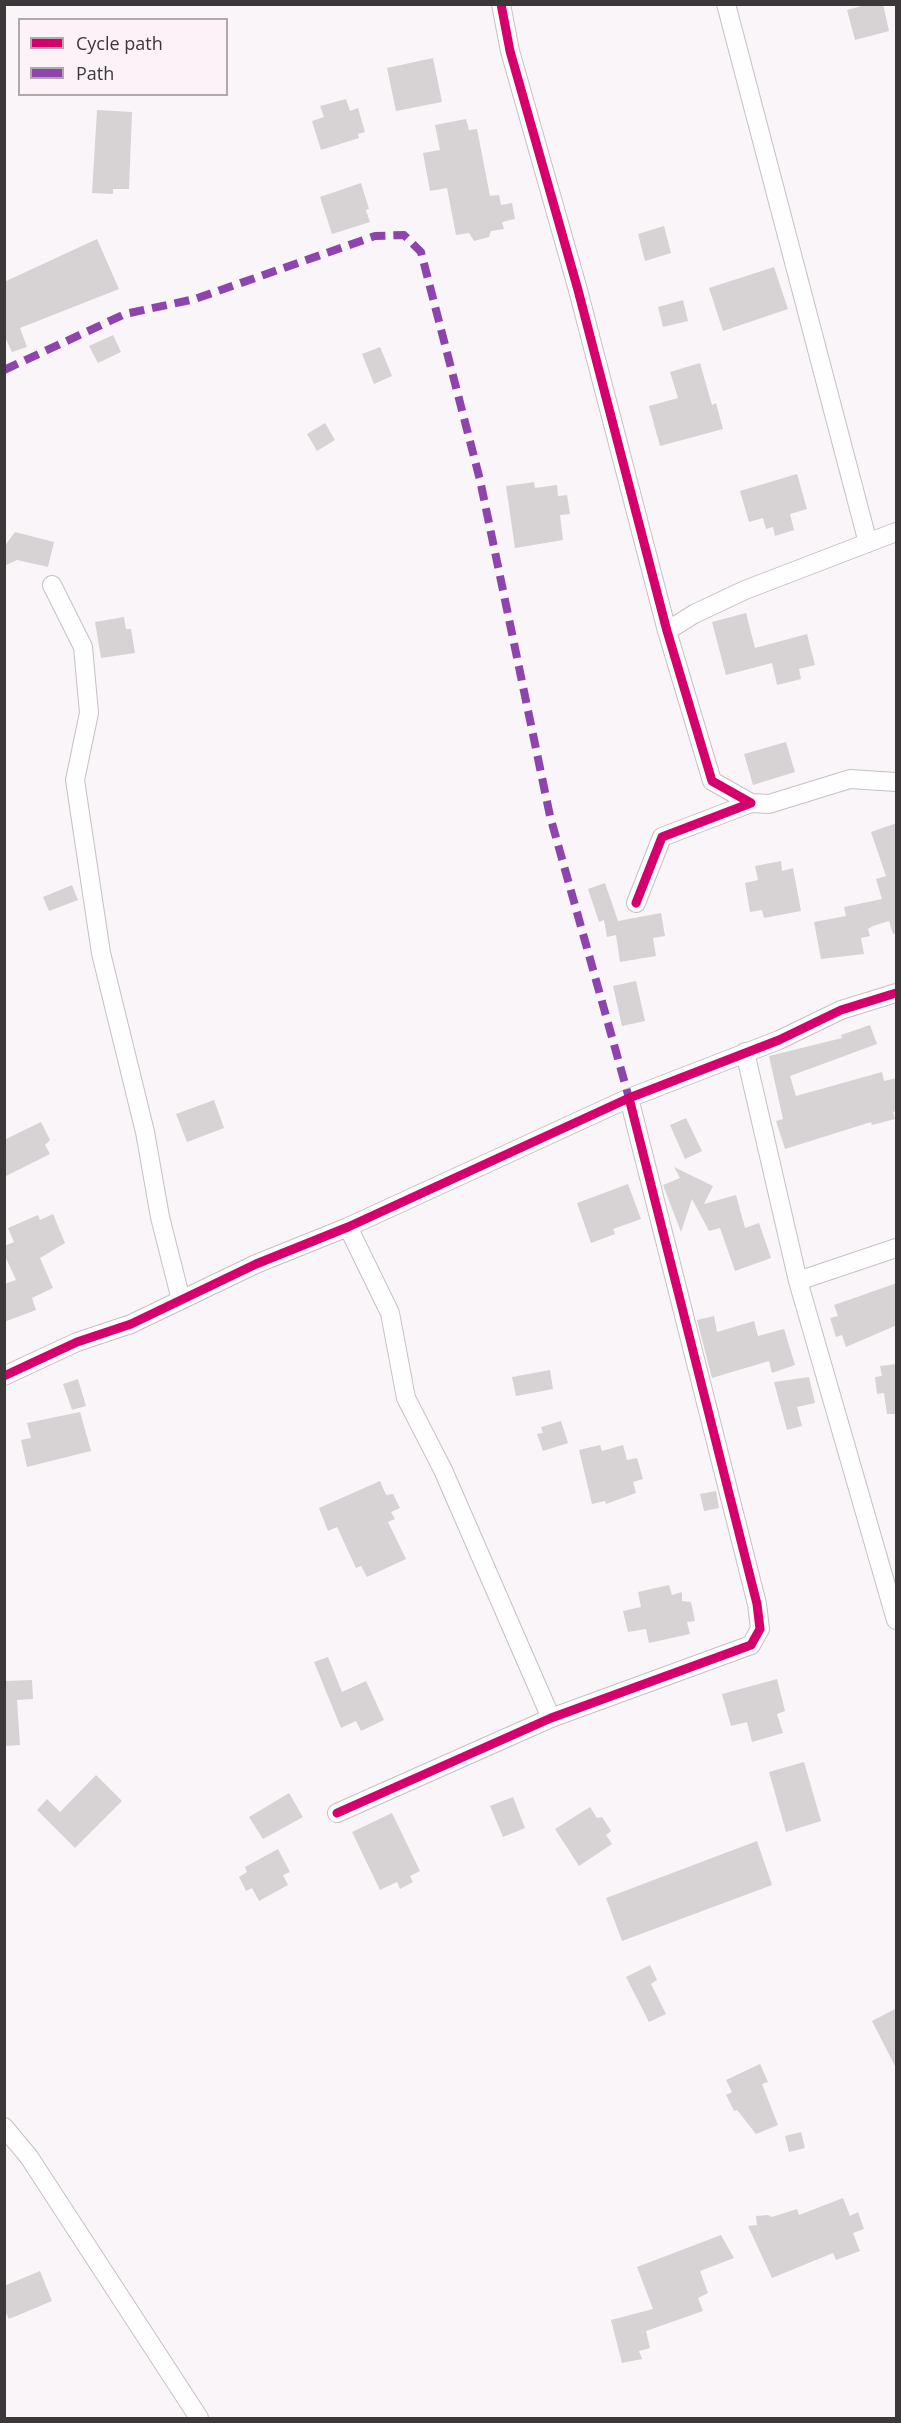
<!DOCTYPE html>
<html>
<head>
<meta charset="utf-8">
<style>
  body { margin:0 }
  #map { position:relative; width:901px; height:2423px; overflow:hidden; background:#faf5f8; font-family:"Open Sans",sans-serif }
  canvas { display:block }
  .frame { position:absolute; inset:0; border:6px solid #3c383a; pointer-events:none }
  .legend { position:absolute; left:18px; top:18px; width:210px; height:78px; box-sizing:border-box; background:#fdf2f8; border:2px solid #b0a8ac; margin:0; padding:8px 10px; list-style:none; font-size:18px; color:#3c383a }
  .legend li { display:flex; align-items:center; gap:12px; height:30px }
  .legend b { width:30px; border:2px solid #b0a8ac }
</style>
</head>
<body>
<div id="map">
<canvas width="901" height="2423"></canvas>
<div class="frame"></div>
<ul class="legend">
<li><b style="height:8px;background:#d6006c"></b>Cycle path</li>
<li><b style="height:8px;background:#8e44ad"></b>Path</li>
</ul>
</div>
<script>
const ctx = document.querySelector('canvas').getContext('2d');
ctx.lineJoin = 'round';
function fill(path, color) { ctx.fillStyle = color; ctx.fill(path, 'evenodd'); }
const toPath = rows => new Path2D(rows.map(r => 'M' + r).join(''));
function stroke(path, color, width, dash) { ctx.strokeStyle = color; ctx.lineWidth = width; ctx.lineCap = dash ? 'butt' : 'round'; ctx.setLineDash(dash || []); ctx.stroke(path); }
fill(toPath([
  [869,4,883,4,889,31,855,40,847,10],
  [433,58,442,102,396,111,387,68],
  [346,99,350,111,358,108,365,132,358,134,359,138,321,150,312,121,324,117,320,106],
  [97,110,132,112,129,189,113,189,113,194,92,193],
  [466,119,469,130,477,129,490,196,499,195,501,205,512,203,515,219,502,222,504,229,491,231,489,237,474,241,469,233,456,235,447,188,430,191,423,153,440,150,435,125],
  [361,183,369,209,366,210,370,222,332,234,320,197],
  [664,226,671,253,645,261,638,234],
  [97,239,119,289,20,328,27,347,12,352,4,335,4,282],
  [774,267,788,309,723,331,709,288],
  [683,300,688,321,663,327,658,307],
  [113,335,121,352,98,363,89,346],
  [380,347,392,376,374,384,362,354],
  [700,363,712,405,716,403,723,429,660,446,649,406,678,398,670,372],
  [325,423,335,440,317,451,307,434],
  [797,474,807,509,790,514,794,530,775,536,773,527,766,529,763,518,749,522,740,491],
  [534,482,535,488,557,485,558,496,567,495,570,514,560,515,563,540,515,548,506,486],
  [15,532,54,542,48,567,17,560,4,566,4,547],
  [746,613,755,648,807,634,815,665,799,669,801,679,777,685,772,663,726,675,712,622],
  [124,617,126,629,131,629,135,653,101,658,95,622],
  [786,742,795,772,753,785,744,754],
  [897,823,897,933,893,934,889,921,873,926,868,929,870,936,861,938,864,954,821,959,814,922,846,916,844,907,882,899,876,879,886,876,871,832],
  [781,861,782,871,793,868,801,911,764,918,762,910,750,912,745,883,758,880,755,866],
  [605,883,618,921,661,913,665,936,653,938,656,956,620,962,616,935,607,937,604,920,599,922,588,889],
  [72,885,78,900,49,911,43,897],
  [636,981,645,1021,622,1026,613,986],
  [870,1025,877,1044,790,1076,796,1096,882,1072,884,1081,897,1078,897,1111,893,1112,895,1119,872,1125,871,1122,785,1149,776,1121,783,1119,769,1056,842,1038,841,1035],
  [214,1100,224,1128,187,1142,176,1114],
  [686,1118,702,1151,685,1159,670,1125],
  [41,1122,50,1140,45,1145,50,1154,4,1177,4,1140],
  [674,1167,713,1186,704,1204,736,1195,745,1228,759,1223,771,1258,735,1271,720,1228,709,1231,692,1199,681,1232,663,1185,680,1178],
  [628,1184,641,1219,613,1229,615,1234,591,1243,577,1203],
  [53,1214,65,1243,40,1258,53,1288,32,1298,36,1310,4,1322,4,1284,16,1280,4,1254,4,1246,14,1242,8,1228,38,1215,40,1220],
  [897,1283,897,1325,846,1347,842,1335,836,1337,830,1318,838,1316,834,1305],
  [714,1316,717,1332,754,1321,758,1336,784,1329,795,1365,772,1373,769,1361,712,1378,697,1320],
  [897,1364,897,1414,887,1414,884,1393,877,1394,875,1377,882,1376,880,1366],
  [550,1370,553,1389,516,1396,512,1377],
  [809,1377,815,1403,797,1407,802,1426,787,1430,774,1382],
  [78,1379,86,1406,72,1410,63,1384],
  [80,1412,91,1451,27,1467,21,1440,31,1438,27,1423],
  [561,1421,568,1443,543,1451,537,1434,543,1433,541,1427],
  [600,1445,602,1451,623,1445,627,1460,637,1458,643,1479,633,1482,636,1493,606,1504,605,1501,592,1504,579,1450],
  [380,1481,386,1495,393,1494,400,1508,391,1512,395,1519,388,1522,406,1559,367,1577,361,1566,356,1568,337,1527,328,1531,319,1508],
  [716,1491,719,1508,704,1511,700,1494],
  [669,1585,672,1595,682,1592,682,1601,691,1602,695,1621,687,1622,690,1634,649,1643,646,1629,628,1632,623,1611,641,1607,638,1592],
  [328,1657,342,1692,366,1681,384,1720,361,1731,356,1721,341,1728,314,1662],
  [777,1679,785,1711,777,1714,783,1733,752,1742,747,1722,731,1726,722,1694],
  [32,1680,33,1699,17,1700,20,1745,4,1746,4,1681],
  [804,1762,821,1821,786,1832,769,1772],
  [96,1775,122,1801,75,1848,37,1810,47,1799,60,1812],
  [289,1793,303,1817,263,1839,249,1817],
  [513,1797,525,1828,503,1837,490,1806],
  [590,1807,597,1818,602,1817,611,1831,606,1835,612,1844,579,1866,555,1829],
  [392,1813,420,1871,410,1876,413,1882,400,1889,397,1882,380,1890,352,1832],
  [757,1841,772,1885,622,1941,606,1898],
  [278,1849,290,1872,283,1875,288,1885,259,1901,252,1888,246,1891,239,1877,247,1872,245,1867],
  [650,1965,657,1980,651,1984,666,2014,649,2022,626,1977],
  [897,2008,897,2070,872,2021],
  [760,2064,768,2082,762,2084,778,2125,756,2134,737,2110,734,2111,726,2095,732,2092,726,2080],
  [801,2132,805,2148,789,2152,785,2136],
  [843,2198,850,2216,858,2212,864,2229,853,2233,860,2251,836,2260,833,2253,772,2278,748,2226,757,2225,756,2216,768,2215,772,2217,797,2209,799,2215],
  [721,2235,734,2258,700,2271,708,2293,698,2298,703,2311,646,2331,650,2348,639,2351,642,2359,622,2363,611,2320,653,2309,637,2267],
  [40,2271,52,2301,9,2319,4,2309,4,2286]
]), '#d7d3d4');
const minor = toPath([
  [501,4,510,51,578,290,667,631,712,781,751,803,662,837,636,903],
  [726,4,868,543],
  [52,585,83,647,89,713,75,780,101,953,145,1132,160,1217,181,1300],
  [667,631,694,614,745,590,896,532],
  [751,803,769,804,850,779,896,782],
  [745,1052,798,1281,896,1620],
  [348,1227,390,1313,406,1398,443,1470,551,1718],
  [798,1281,896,1248],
  [4,1376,77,1342,131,1324,256,1264,348,1227,629,1098,779,1040,841,1010,896,993],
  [337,1813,551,1718,751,1645,760,1629,757,1604,629,1098],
  [4,2127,29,2157,199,2418]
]);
stroke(minor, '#c5c1c4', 20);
stroke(minor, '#fefefe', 18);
stroke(toPath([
  [4,370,125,314,195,299,375,236,404,235,421,252,480,480,550,816,629,1098]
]), '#8e44ad', 8, [15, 8]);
stroke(toPath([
  [501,4,510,51,578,290,667,631,712,781,751,803,662,837,636,903],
  [4,1376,77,1342,131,1324,256,1264,348,1227,629,1098,779,1040,841,1010,896,993],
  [337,1813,551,1718,751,1645,760,1629,757,1604,629,1098]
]), '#d6006c', 9);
</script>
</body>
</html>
